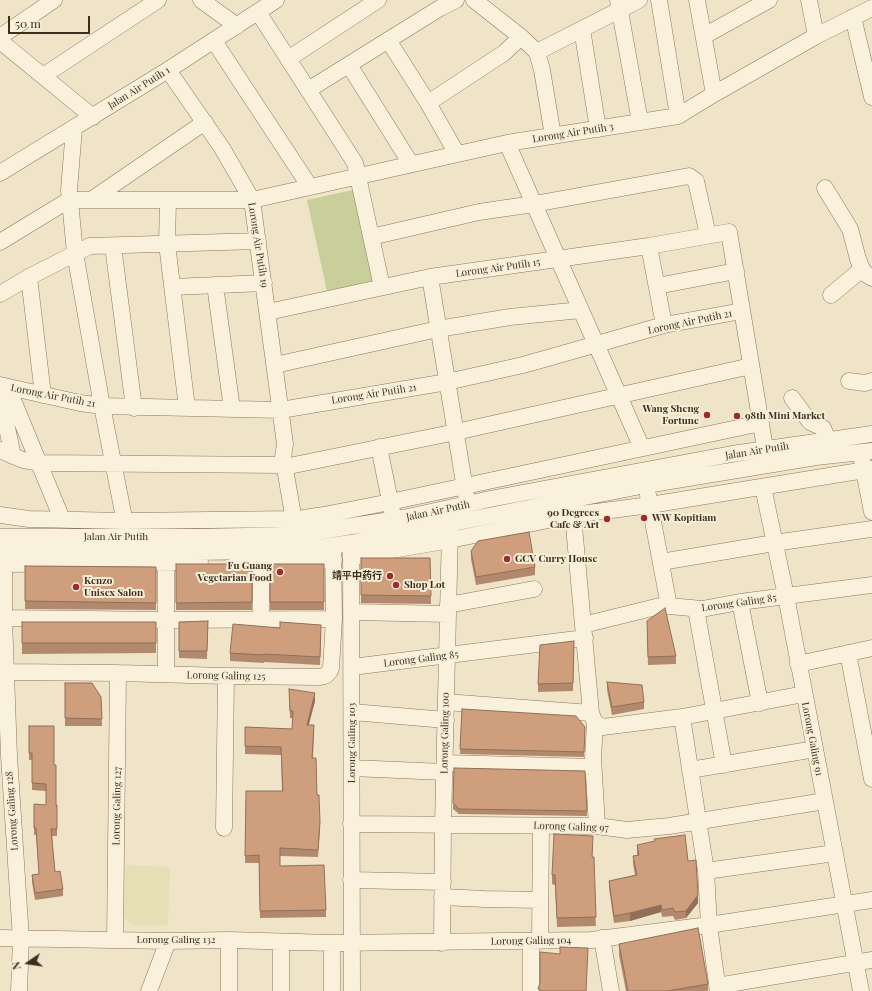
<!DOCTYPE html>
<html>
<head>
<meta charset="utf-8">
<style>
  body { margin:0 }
  #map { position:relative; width:872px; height:991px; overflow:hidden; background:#f0e4c8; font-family:"Playfair Display",serif }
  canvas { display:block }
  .north { position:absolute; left:8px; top:943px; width:40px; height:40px; -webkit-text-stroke:3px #f7eed8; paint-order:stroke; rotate:257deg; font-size:11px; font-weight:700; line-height:16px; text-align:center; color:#3d2e20 }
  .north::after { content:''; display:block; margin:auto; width:14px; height:18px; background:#3d2e20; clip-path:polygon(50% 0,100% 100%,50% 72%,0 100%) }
  .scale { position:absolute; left:8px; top:16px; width:82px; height:18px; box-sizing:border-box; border:2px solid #3d2e20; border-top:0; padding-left:5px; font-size:12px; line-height:14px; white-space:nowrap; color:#3d2e20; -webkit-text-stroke:3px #f7eed8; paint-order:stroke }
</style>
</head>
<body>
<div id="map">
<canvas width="872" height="991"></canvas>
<div class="north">N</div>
<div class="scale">50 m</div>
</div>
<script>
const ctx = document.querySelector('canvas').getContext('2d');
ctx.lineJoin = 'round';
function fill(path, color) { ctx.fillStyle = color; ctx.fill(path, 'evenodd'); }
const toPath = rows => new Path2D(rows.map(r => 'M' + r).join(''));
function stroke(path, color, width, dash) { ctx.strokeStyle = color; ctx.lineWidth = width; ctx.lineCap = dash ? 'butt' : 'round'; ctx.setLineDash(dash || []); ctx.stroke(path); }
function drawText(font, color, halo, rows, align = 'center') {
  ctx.font = font + ' "Playfair Display","Noto Sans SC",serif'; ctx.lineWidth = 4; ctx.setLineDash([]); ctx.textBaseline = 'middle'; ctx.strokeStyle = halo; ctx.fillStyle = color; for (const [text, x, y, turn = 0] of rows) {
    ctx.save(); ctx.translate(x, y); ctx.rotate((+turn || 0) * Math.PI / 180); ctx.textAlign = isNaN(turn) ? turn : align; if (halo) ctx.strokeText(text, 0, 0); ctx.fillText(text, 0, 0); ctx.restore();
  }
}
fill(toPath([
  [126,865,170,867,168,925,134,926,121,915]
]), '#e6deb5');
fill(toPath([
  [357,189,377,280,327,291,307,200]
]), '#c9cf9b');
const minor = toPath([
  [201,0,237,26],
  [474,0,521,37,537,52,542,70,553,136],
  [618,0,640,122],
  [659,0,678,116],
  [697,0,714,94],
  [809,0,816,36],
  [258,12,355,163,382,287],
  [853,17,872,97],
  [582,29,598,129],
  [704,36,769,0],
  [0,37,54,0],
  [388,40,428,103,457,154],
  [0,41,93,117],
  [214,41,310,187],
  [537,52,639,0],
  [288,59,378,0],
  [349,65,411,164],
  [168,70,222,148,252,200,285,444,283,457,298,544],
  [43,76,158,0],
  [308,90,440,8,456,0],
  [428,103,504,53,521,37],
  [74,128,69,190,75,253,102,406,128,538],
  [507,143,642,448],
  [0,173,168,70,276,0],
  [825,188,850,229,858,259,862,269,867,275,872,278],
  [91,200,205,122],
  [168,200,167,244,187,408],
  [371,237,479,212,534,204,689,176,696,181,708,235],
  [0,242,69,200,252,200,507,143,678,116,714,94,816,36,872,8],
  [113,246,134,408],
  [649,246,664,325],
  [29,277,43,395],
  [430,277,466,495],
  [215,285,232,409],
  [657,286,736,271],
  [173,287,264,283],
  [0,294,29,277,90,246,258,241],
  [831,295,862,269],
  [268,312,430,277,649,246,729,232,767,460],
  [275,365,438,329,510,317,581,310],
  [849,381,865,383,872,381],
  [0,385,80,403,102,406,281,410,447,382,523,365,664,325,742,311],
  [8,388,62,519],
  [0,395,13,456],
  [792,398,810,422,823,428,828,440],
  [379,447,392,511],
  [0,450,23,460,39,463,284,465],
  [862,460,872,512],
  [294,465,456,432,751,366],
  [763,487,786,596,861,991],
  [648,495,669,606],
  [572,504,591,713,595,723,603,727,611,726,682,717,804,694],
  [0,515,29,519,125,521,294,519],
  [304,518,324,515,390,502,761,423],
  [0,537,197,537,296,535,403,518,490,499,732,454,872,434],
  [351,547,352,991],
  [0,551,197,552,261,551,324,547,351,543,646,485,816,457,872,451],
  [0,553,4,564,4,618,9,756,21,939,19,991],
  [352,557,450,540,573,515,650,505,872,469],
  [237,562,334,560],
  [661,562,774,543,872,529],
  [4,564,200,562],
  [740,602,760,703],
  [448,605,534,589],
  [696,609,724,765],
  [352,612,448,614],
  [4,618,166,620,334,619],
  [261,619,261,551],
  [583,625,660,606,669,606,702,609,740,602,872,585],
  [848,653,872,779],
  [798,664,872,648],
  [352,667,585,638],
  [7,672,118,673,226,676,320,677,325,676,330,671,331,668,334,619,333,546],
  [166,674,166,563],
  [446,702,591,713],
  [352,712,446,720],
  [682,717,706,871,709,925,718,991],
  [595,723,593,758,597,826],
  [445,763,593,767],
  [352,768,444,772],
  [690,770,815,749],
  [351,824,597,826,627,830,669,826,825,801],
  [224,828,226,676],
  [706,871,835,853],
  [351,880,443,882],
  [442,897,485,899,540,900],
  [0,938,168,941,229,940,332,943,591,940,709,925,872,900],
  [602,938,611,991],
  [115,940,118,673],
  [229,940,229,991],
  [531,941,531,991],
  [540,941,541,826],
  [281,942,281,991],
  [332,943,332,991],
  [442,943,443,825,450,530],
  [717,986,872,960],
  [149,991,168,941]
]);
stroke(minor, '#8d765c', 17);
stroke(minor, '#faf1dc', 16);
fill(toPath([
  [471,551,535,567,535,575,476,585,471,559],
  [361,558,430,558,431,604,361,603],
  [176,564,252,564,252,610,176,610],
  [270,564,324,564,324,610,270,610],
  [25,566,156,567,156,610,25,609],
  [208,621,207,659,179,658,179,622],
  [22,622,156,622,156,653,22,654],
  [280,628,321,632,320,665,264,662,264,663,230,661,230,653],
  [647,629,676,656,676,664,648,665],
  [574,641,573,691,538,692,538,684],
  [607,682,644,702,644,709,612,715,607,690],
  [65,683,101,697,102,726,65,726],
  [289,689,315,701,308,725,314,733,313,758,317,795,320,829,318,857,280,856,280,866,326,910,326,917,260,918,259,863,245,863,246,791,282,791,281,755,245,754,245,727,292,729,293,718,290,718],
  [462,709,585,727,584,757,460,754],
  [29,726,54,765,56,805,57,805,57,836,52,836,55,872,63,889,63,896,35,900,32,882,32,875,39,874,36,835,34,835,34,804,46,805,46,791,32,790,32,760,29,760],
  [454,768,587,811,587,816,459,814,453,809],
  [593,845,592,857,596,926,557,927,555,885,552,884,552,875],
  [637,845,688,861,698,903,686,918,675,920,673,916,662,917,661,912,630,921,614,923,609,888,609,881,635,875,633,864,633,856,637,855],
  [619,944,708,984,708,991,626,991,619,955]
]), '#b2896c');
fill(toPath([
  [315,693,315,701,307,732,307,725],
  [698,895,698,903,686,918,686,911],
  [661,905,661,912,630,921,630,913]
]), '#916f58');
const building = toPath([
  [529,532,535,567,476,577,471,551,478,541,529,532],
  [361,558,430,558,431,596,361,595,361,558],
  [176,564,252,564,252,602,176,603,176,564],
  [270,564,324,564,324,602,270,602,270,564],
  [25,566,156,567,156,603,25,601,25,566],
  [665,608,676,656,648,657,647,621,665,608],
  [208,621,207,651,179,651,179,622,208,621],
  [22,622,156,622,156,643,22,643,22,622],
  [280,622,321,625,320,657,264,654,264,655,230,653,233,624,280,628,280,622],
  [574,641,573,683,538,684,540,645,574,641],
  [607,682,642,685,644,702,612,707,607,682],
  [65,683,92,683,101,697,102,719,65,718,65,683],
  [289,689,315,693,307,725,314,725,312,758,316,758,317,795,319,795,320,822,318,850,280,848,280,866,324,865,326,910,260,911,259,855,245,856,246,791,283,791,281,747,245,746,245,727,292,729,293,711,290,711,289,689],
  [462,709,576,716,585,727,584,752,460,749,462,709],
  [29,726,54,726,54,765,56,765,56,805,57,805,57,829,51,829,55,872,60,871,63,889,35,893,32,875,39,874,36,828,34,828,34,804,46,805,46,784,32,783,32,753,29,753,29,726],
  [454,768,585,771,587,811,459,809,453,803,454,768],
  [554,834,593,836,592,857,594,857,596,917,557,918,555,875,552,875,554,834],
  [685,835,688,861,696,860,698,895,686,911,675,912,673,908,662,910,661,905,630,913,614,916,609,881,637,875,633,856,639,855,637,845,655,841,654,839,685,835],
  [698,928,708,984,667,991,628,991,619,944,698,928],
  [560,947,588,948,586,991,540,991,540,989,538,989,540,983,540,952,560,954,560,947]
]);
fill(building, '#cf9f7d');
stroke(building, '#916f58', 1);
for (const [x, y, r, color] of [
  [707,415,4,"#9e2a2b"],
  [737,416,4,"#9e2a2b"],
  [644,518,4,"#9e2a2b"],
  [607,519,4,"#9e2a2b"],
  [507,559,4,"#9e2a2b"],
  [280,572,4,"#9e2a2b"],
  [390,576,4,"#9e2a2b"],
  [396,585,4,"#9e2a2b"],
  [76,587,4,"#9e2a2b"]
]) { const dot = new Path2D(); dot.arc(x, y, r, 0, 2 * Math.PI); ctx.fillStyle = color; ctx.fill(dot); stroke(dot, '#f7eed8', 1.5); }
drawText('10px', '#3d2e20', '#f7eed8', [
  ["Jalan Air Putih 1",139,88,-32],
  ["Lorong Air Putih 3",573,133,-9],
  ["Lorong Air Putih 19",258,245,81],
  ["Lorong Air Putih 15",498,268,-8],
  ["Lorong Air Putih 21",690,322,-12],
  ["Lorong Air Putih 21",374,394,-9],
  ["Lorong Air Putih 21",53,396,11],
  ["Jalan Air Putih",757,451,-9],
  ["Jalan Air Putih",438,511,-12],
  ["Jalan Air Putih",116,537],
  ["Lorong Galing 85",739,603,-8],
  ["Lorong Galing 85",421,659,-7],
  ["Lorong Galing 125",226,676,1],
  ["Lorong Galing 100",445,733,-89],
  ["Lorong Galing 91",812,739,79],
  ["Lorong Galing 103",352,743,-90],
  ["Lorong Galing 127",117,806,-89],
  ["Lorong Galing 128",12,811,-94],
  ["Lorong Galing 97",571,827,2],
  ["Lorong Galing 132",176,940],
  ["Lorong Galing 104",531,941,-1]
]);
drawText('bold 10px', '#3d2e20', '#f7eed8', [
  ["Wang Sheng",699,409,"right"],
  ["Fortune",699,421,"right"],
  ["98th Mini Market",745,416],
  ["90 Degrees",599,513,"right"],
  ["Cafe & Art",599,525,"right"],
  ["WW Kopitiam",652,518],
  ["GCV Curry House",515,559],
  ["Fu Guang",272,566,"right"],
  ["Vegetarian Food",272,578,"right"],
  ["靖平中药行",382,576,"right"],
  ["Kenzo",84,581],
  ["Unisex Salon",84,593],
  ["Shop Lot",404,585]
], 'left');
</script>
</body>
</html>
